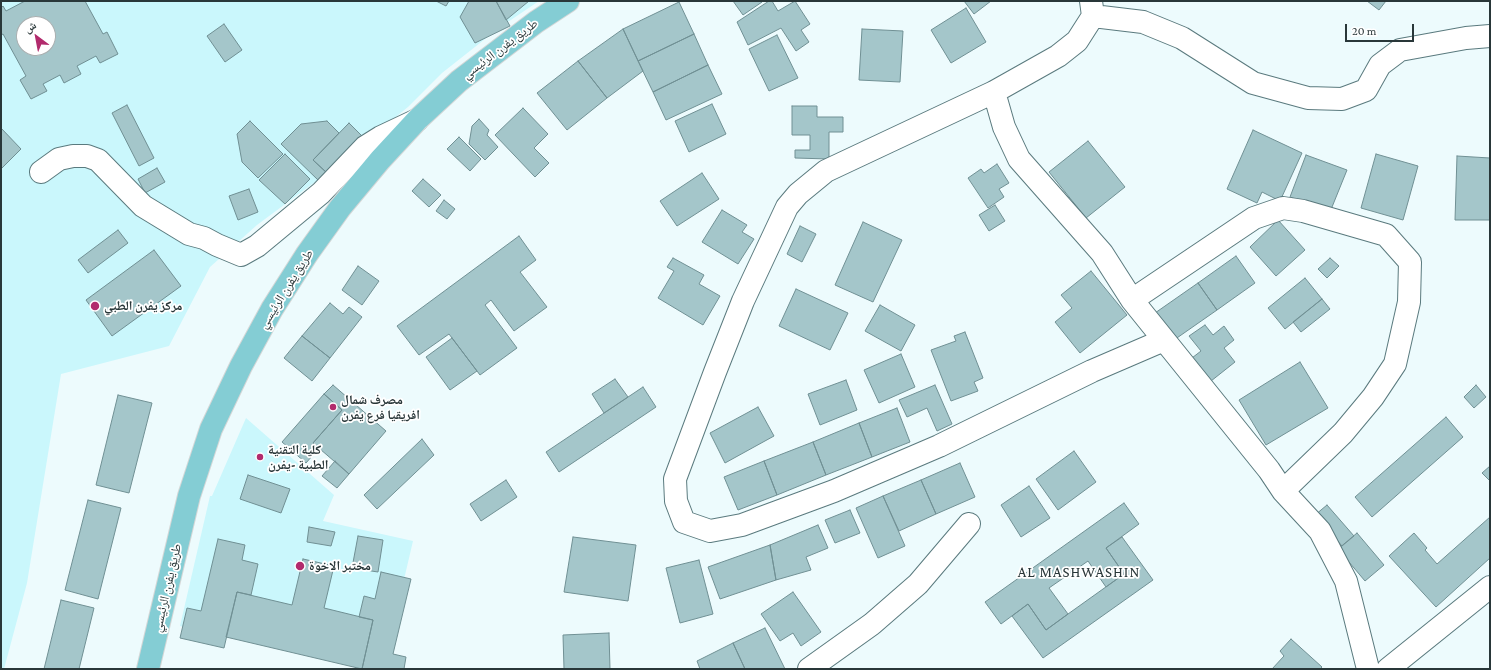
<!DOCTYPE html>
<html>
<head>
<meta charset="utf-8">
<style>
  body { margin:0 }
  #map { position:relative; width:1491px; height:670px; overflow:hidden; background:#edfbfd; font-family:"Crimson Pro","Noto Naskh Arabic",serif }
  canvas { display:block }
  .frame { position:absolute; inset:0; border:2px solid #293739; pointer-events:none }
  .north { position:absolute; left:16px; top:16px; width:40px; height:40px; box-sizing:border-box; background:#fff; border:1px solid #a9afb0; border-radius:50%; rotate:328deg; font-size:11px; font-weight:700; line-height:16px; text-align:center; color:#293739 }
  .north::after { content:''; display:block; margin:auto; width:14px; height:18px; background:#b22b6d; clip-path:polygon(50% 0,100% 100%,50% 72%,0 100%) }
  .scale { position:absolute; left:1345px; top:24px; width:69px; height:18px; box-sizing:border-box; border:2px solid #293739; border-top:0; padding-left:5px; font-size:12px; line-height:14px; white-space:nowrap; color:#293739; -webkit-text-stroke:3px #fff; paint-order:stroke }
</style>
</head>
<body>
<div id="map">
<canvas width="1491" height="670"></canvas>
<div class="frame"></div>
<div class="north">ش</div>
<div class="scale">20 m</div>
</div>
<script>
const ctx = document.querySelector('canvas').getContext('2d');
ctx.lineJoin = 'round';
function fill(path, color) { ctx.fillStyle = color; ctx.fill(path, 'evenodd'); }
const toPath = rows => new Path2D(rows.map(r => 'M' + r).join(''));
function stroke(path, color, width, dash) { ctx.strokeStyle = color; ctx.lineWidth = width; ctx.lineCap = dash ? 'butt' : 'round'; ctx.setLineDash(dash || []); ctx.stroke(path); }
function drawText(font, color, halo, rows, align = 'center') {
  ctx.font = font + ' "Crimson Pro","Noto Naskh Arabic",serif'; ctx.lineWidth = 3.5; ctx.setLineDash([]); ctx.textBaseline = 'middle'; ctx.strokeStyle = halo; ctx.fillStyle = color; for (const [text, x, y, turn = 0] of rows) {
    ctx.save(); ctx.translate(x, y); ctx.rotate((+turn || 0) * Math.PI / 180); ctx.textAlign = isNaN(turn) ? turn : align; if (halo) ctx.strokeText(text, 0, 0); ctx.fillText(text, 0, 0); ctx.restore();
  }
}
fill(toPath([
  [1,1,539,1,499,28,442,73,408,107,327,173,257,225,210,267,169,346,61,374,27,583,4,669,1,669],
  [24,24,48,24,48,48,24,48],
  [246,418,334,495,323,521,413,541,383,669,370,669,180,626,210,496,212,496]
]), '#caf7fc');
const building = toPath([
  [25,1,85,1,103,34,107,32,118,54,100,63,96,56,77,66,81,74,64,83,60,75,43,84,47,91,31,99,20,80,26,76,3,34,1,35,1,8,3,6,6,11,25,1],
  [24,24,48,24,48,48,24,48,24,24],
  [436,1,449,1,446,6,436,1],
  [469,1,496,1,510,26,475,43,460,17,469,1],
  [496,1,529,1,506,20,496,1],
  [733,1,762,1,762,2,743,15,733,1],
  [769,1,772,1,778,11,795,1,810,24,801,30,809,42,796,51,781,28,748,45,737,22,769,1],
  [964,1,991,1,974,14,964,1],
  [1367,1,1386,1,1379,10,1367,1],
  [679,2,694,34,638,61,623,29,679,2],
  [966,8,986,42,951,63,931,30,966,8],
  [224,24,242,50,225,62,207,36,224,24],
  [623,29,643,71,607,98,578,61,623,29],
  [862,29,903,31,900,82,859,80,862,29],
  [694,34,708,65,653,92,638,61,694,34],
  [777,35,798,78,769,91,749,49,777,35],
  [578,61,607,98,567,130,537,93,578,61],
  [708,65,722,94,666,120,653,92,708,65],
  [712,104,726,134,689,152,675,121,712,104],
  [127,105,154,158,139,166,112,113,127,105],
  [792,106,817,106,817,117,843,117,843,132,829,132,829,159,795,158,795,150,810,150,810,135,792,135,792,106],
  [523,108,548,134,534,148,549,163,535,177,495,135,523,108],
  [479,119,489,130,487,135,498,147,485,160,469,144,472,126,479,119],
  [250,121,283,154,258,178,242,162,237,134,250,121],
  [327,121,339,133,313,160,327,173,319,181,281,144,301,124,327,121],
  [349,123,363,137,327,173,313,160,349,123],
  [1,128,21,149,1,169,1,128],
  [1253,130,1302,153,1280,201,1262,192,1257,203,1227,189,1253,130],
  [459,137,481,159,470,171,447,149,459,137],
  [1088,141,1125,187,1086,218,1049,172,1088,141],
  [285,154,310,179,285,204,259,180,285,154],
  [1376,154,1418,166,1403,220,1361,208,1376,154],
  [1306,155,1347,170,1330,212,1290,197,1306,155],
  [1457,156,1490,158,1490,220,1455,220,1457,156],
  [997,164,1009,183,999,189,1004,197,988,208,968,178,981,169,984,173,997,164],
  [157,168,165,182,145,193,138,179,157,168],
  [702,173,719,199,677,226,660,201,702,173],
  [423,179,441,195,429,207,412,191,423,179],
  [249,189,258,212,238,220,229,196,249,189],
  [444,200,455,209,447,219,436,211,444,200],
  [995,205,1005,221,989,231,979,215,995,205],
  [722,210,747,225,742,232,754,239,738,264,702,242,722,210],
  [1278,220,1305,250,1276,276,1250,247,1278,220],
  [863,222,902,240,873,302,835,285,863,222],
  [800,226,816,234,802,262,787,254,800,226],
  [118,230,128,243,88,273,78,260,118,230],
  [519,236,536,260,520,272,547,307,514,331,491,300,485,305,517,348,480,375,449,334,419,355,397,326,519,236],
  [154,250,181,286,112,336,86,300,154,250],
  [1236,256,1255,283,1217,310,1198,283,1236,256],
  [673,258,704,275,699,284,720,296,703,325,658,298,674,271,667,267,673,258],
  [1330,258,1339,266,1327,278,1318,269,1330,258],
  [358,266,379,281,362,305,342,290,358,266],
  [1091,271,1127,315,1080,353,1055,322,1072,308,1061,295,1091,271],
  [1305,278,1322,299,1285,329,1268,308,1305,278],
  [1198,283,1217,310,1174,340,1155,313,1198,283],
  [796,289,848,313,830,350,779,326,796,289],
  [1322,299,1330,309,1301,332,1293,322,1322,299],
  [330,303,343,314,349,307,362,317,330,358,302,336,330,303],
  [880,305,915,325,901,351,865,331,880,305],
  [1205,325,1213,335,1224,326,1234,340,1224,348,1235,362,1206,385,1188,361,1201,351,1189,336,1205,325],
  [965,332,983,378,974,382,978,391,951,401,931,350,956,341,954,336,965,332],
  [302,336,330,358,312,381,284,358,302,336],
  [452,338,477,371,450,390,426,357,452,338],
  [901,354,915,387,879,403,864,370,901,354],
  [1300,362,1328,408,1266,445,1239,400,1300,362],
  [615,379,628,397,604,413,592,394,615,379],
  [846,380,857,410,820,425,808,394,846,380],
  [333,385,386,431,349,474,313,443,342,410,324,394,333,385],
  [935,385,952,424,937,431,927,408,907,417,899,400,935,385],
  [1476,385,1486,397,1474,408,1464,397,1476,385],
  [643,387,656,407,559,472,546,452,643,387],
  [324,394,342,410,313,443,319,448,306,463,282,442,324,394],
  [118,395,152,403,129,493,96,485,118,395],
  [758,407,774,436,725,463,710,433,758,407],
  [897,408,910,442,872,457,859,423,897,408],
  [1446,417,1463,437,1372,517,1355,497,1446,417],
  [859,423,872,457,826,475,813,442,859,423],
  [422,439,434,455,377,509,364,495,422,439],
  [813,442,826,475,777,495,764,461,813,442],
  [1074,451,1096,482,1058,510,1036,479,1074,451],
  [335,461,349,474,337,488,322,476,335,461],
  [764,461,777,495,738,510,724,477,764,461],
  [960,463,975,497,936,514,921,480,960,463],
  [1490,466,1490,481,1482,473,1490,466],
  [248,475,290,489,281,513,240,499,248,475],
  [506,480,517,497,481,521,470,504,506,480],
  [921,480,936,514,899,531,883,496,921,480],
  [1029,486,1050,518,1021,537,1001,505,1029,486],
  [883,496,905,546,878,558,856,508,883,496],
  [88,500,121,508,98,599,65,590,88,500],
  [1124,503,1139,524,1106,548,1124,574,1106,587,1088,561,1049,588,1068,614,1046,630,1028,604,1001,624,985,602,1124,503],
  [1327,505,1354,536,1342,546,1315,515,1327,505],
  [850,510,860,533,835,543,825,520,850,510],
  [1490,517,1490,558,1436,607,1389,556,1414,533,1427,548,1425,550,1437,564,1490,517],
  [818,525,828,548,806,557,811,570,776,580,770,545,818,525],
  [309,527,335,532,331,546,307,542,309,527],
  [1357,533,1384,565,1365,581,1338,549,1357,533],
  [358,536,383,540,378,572,352,568,358,536],
  [573,537,636,545,628,601,564,592,573,537],
  [1122,537,1153,580,1043,658,1012,616,1028,604,1046,630,1068,614,1124,574,1106,548,1122,537],
  [218,539,245,545,242,560,258,564,251,595,237,592,224,648,180,638,187,608,201,611,218,539],
  [770,545,776,580,720,599,708,567,770,545],
  [303,559,334,566,324,608,373,620,362,669,226,637,237,592,292,605,303,559],
  [699,560,713,614,680,623,666,568,699,560],
  [381,572,411,579,393,654,406,657,404,669,362,669,373,620,359,617,364,596,375,599,381,572],
  [793,592,821,632,801,646,793,633,780,641,761,614,793,592],
  [61,600,94,608,79,669,44,669,61,600],
  [765,628,785,669,745,669,733,643,765,628],
  [609,633,610,669,564,669,563,635,609,633],
  [1291,639,1322,667,1320,669,1272,669,1284,656,1280,651,1291,639],
  [733,643,745,669,700,669,697,661,733,643]
]);
fill(building, '#a4c6ca');
stroke(building, '#709094', 1);
const minor = toPath([
  [1091,1,1093,16,1077,41,1058,56,994,92,826,171,798,194,787,207,743,301,715,372,675,479,676,501,684,522,710,531,742,525,834,491,939,446,1092,371,1164,340],
  [1093,16,1143,22,1182,38,1253,83,1308,98,1342,99,1366,90,1380,65,1400,50,1466,38,1490,36],
  [994,92,1004,127,1019,159,1102,253,1132,300,1269,470,1283,491,1320,531,1346,581,1368,669],
  [41,172,59,159,73,156,87,156,98,160,143,206,189,234,204,238,217,245,241,255,257,246,321,193,365,147,381,137,417,120],
  [1132,300,1254,218,1283,208,1303,211,1386,235,1410,262,1409,302,1395,364,1373,397,1343,433,1283,491],
  [809,669,872,624,918,584,969,524],
  [1388,669,1490,587]
]);
const major = toPath([
  [148,669,189,496,211,429,241,366,272,309,307,254,340,208,380,160,417,120,459,81,536,22,568,1]
]);
stroke(minor, '#5a7a7e', 24);
stroke(major, '#d4d7d7', 24);
stroke(minor, '#fff', 22);
stroke(major, '#84cdd4', 22);
for (const [x, y, r, color] of [
  [95,306,5,"#b22b6d"],
  [333,407,4,"#b22b6d"],
  [260,457,4,"#b22b6d"],
  [300,566,5,"#b22b6d"]
]) { const dot = new Path2D(); dot.arc(x, y, r, 0, 2 * Math.PI); ctx.fillStyle = color; ctx.fill(dot); stroke(dot, '#fff', 1.5); }
drawText('13px', '#293739', '#fff', [
  ["طريق يفرن الرئيسي",500,49,-37],
  ["طريق يفرن الرئيسي",286,289,-58],
  ["طريق يفرن الرئيسي",167,588,-77]
]);
drawText('bold 13px', '#293739', '#fff', [
  ["مركز يفرن الطبي",104,306],
  ["مصرف شمال",341,400],
  ["افريقيا فرع يفرن",341,415],
  ["كلية التقنية",268,450],
  ["الطبية -يفرن",268,465],
  ["مختبر الاخوة",309,566]
], 'left');
ctx.letterSpacing = '1px';
drawText('15px', '#293739', '#fff', [
  ["AL MASHWASHIN",1079,572]
]);
ctx.letterSpacing = '0px';
</script>
</body>
</html>
